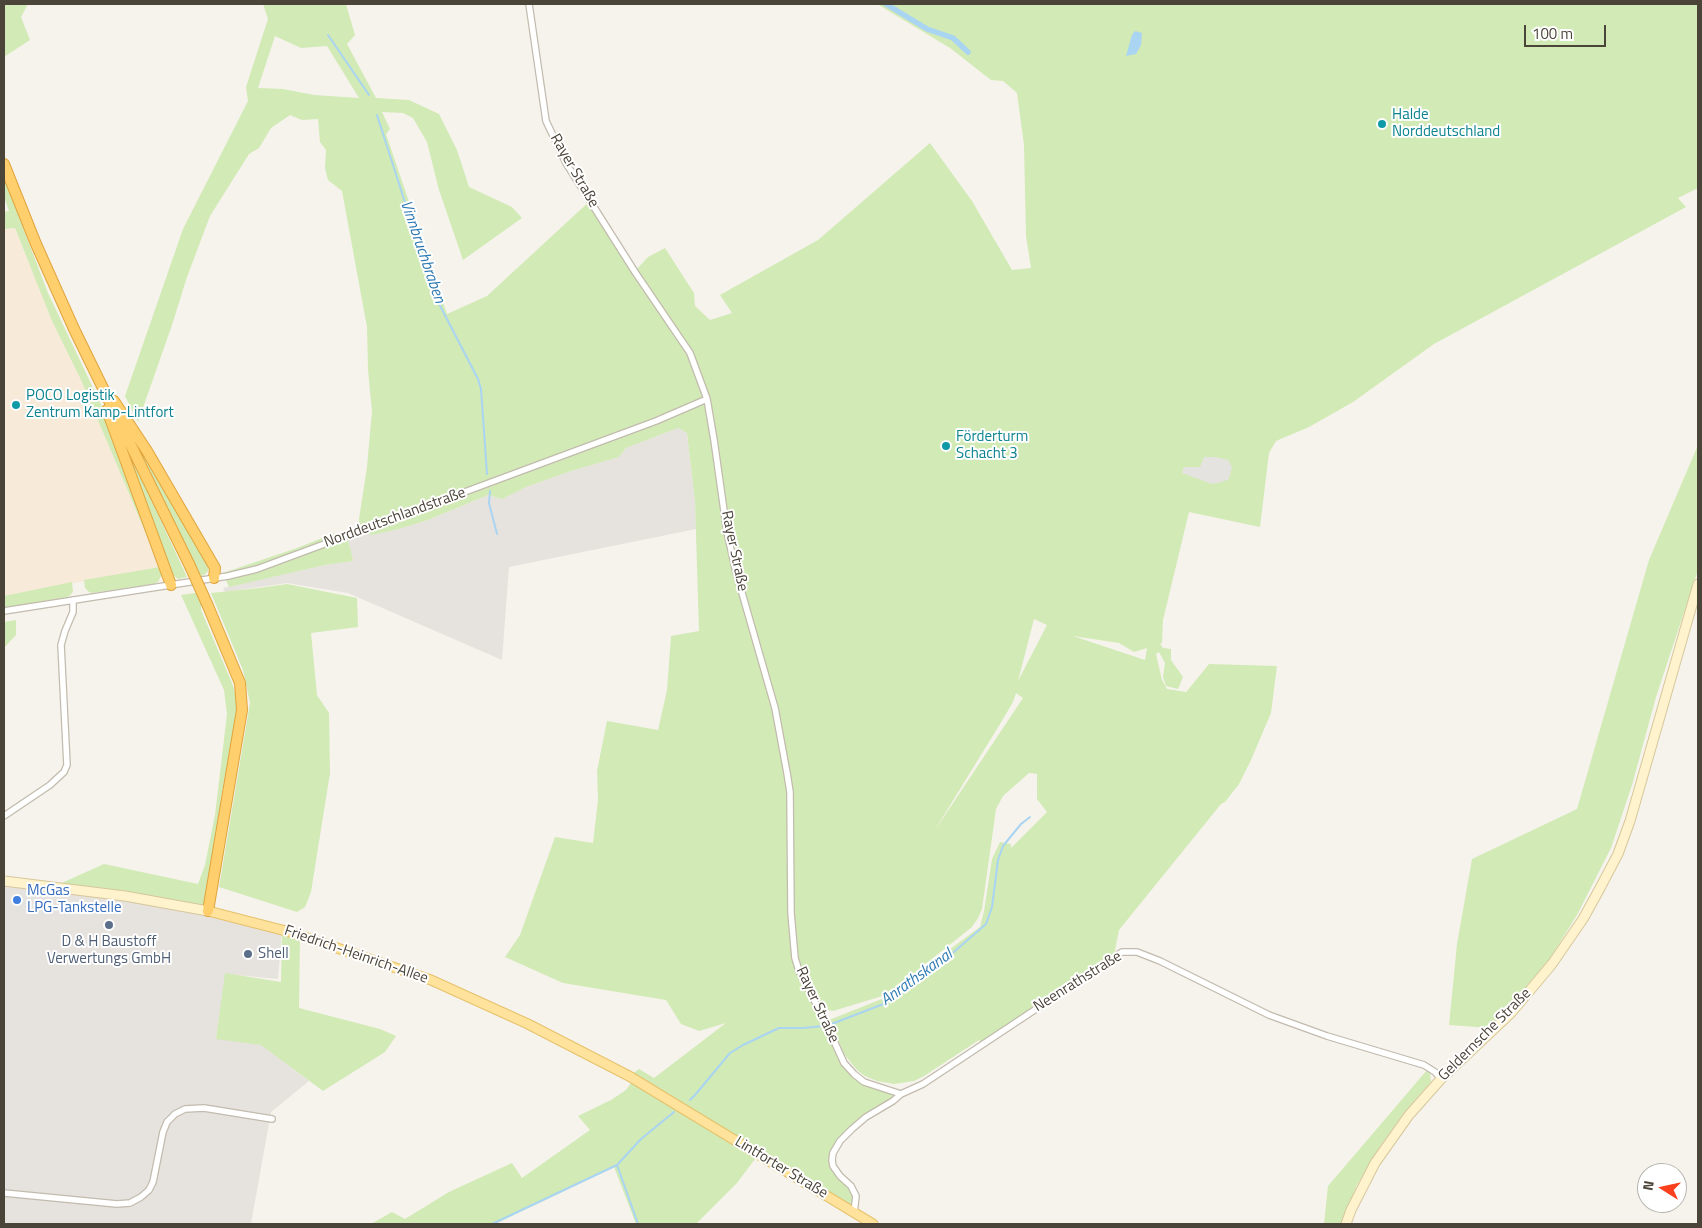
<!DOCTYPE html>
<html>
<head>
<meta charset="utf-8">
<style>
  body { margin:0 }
  #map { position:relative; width:1702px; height:1228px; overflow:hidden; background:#f6f3ec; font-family:"Titillium Web",sans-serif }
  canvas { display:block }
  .frame { position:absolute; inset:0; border:5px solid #4b4439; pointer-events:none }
  .north { position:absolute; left:1637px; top:1163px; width:50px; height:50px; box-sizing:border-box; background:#fff; border:1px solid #b7b4b0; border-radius:50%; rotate:280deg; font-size:14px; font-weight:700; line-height:20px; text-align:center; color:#4b4439 }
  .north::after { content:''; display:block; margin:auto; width:18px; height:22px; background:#fc3f1d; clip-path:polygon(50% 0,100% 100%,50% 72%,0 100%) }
  .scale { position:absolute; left:1524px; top:25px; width:82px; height:22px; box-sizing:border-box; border:2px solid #4b4439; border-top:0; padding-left:6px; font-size:15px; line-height:18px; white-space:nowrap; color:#4b4439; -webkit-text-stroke:4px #fff; paint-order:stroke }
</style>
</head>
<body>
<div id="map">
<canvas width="1702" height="1228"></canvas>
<div class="frame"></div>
<div class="north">N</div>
<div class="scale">100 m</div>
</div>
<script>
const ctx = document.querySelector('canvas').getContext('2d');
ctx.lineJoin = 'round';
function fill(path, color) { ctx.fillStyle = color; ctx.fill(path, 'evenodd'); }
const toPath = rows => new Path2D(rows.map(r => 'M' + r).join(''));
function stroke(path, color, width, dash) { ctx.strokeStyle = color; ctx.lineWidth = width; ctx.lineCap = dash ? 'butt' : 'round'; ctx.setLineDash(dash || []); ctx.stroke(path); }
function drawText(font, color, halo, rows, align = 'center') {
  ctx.font = font + ' "Titillium Web",sans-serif'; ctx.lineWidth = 4; ctx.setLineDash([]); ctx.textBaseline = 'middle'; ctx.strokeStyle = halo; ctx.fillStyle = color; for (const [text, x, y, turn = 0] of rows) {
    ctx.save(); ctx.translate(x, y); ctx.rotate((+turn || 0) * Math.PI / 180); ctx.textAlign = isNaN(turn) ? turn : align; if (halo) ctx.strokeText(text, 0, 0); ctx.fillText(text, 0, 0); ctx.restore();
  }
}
fill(toPath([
  [15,228,52,321,81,380,160,567,4,596,4,229]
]), '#f7ead8');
fill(toPath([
  [678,428,687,433,695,501,696,529,509,567,502,660,348,593,287,583,225,592,223,588,325,565,352,561,351,551,347,538,361,531,372,535,399,529,428,520,488,495,502,499,526,487,571,471,619,457,626,448],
  [4,882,55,886,282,929,278,979,226,974,216,1038,262,1045,309,1081,271,1112,251,1224,4,1224]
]), '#e6e2dd');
fill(toPath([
  [4,4,28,4,21,17,30,40,4,57],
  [263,4,346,4,355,35,347,44,376,98,409,100,439,114,457,150,469,187,512,207,522,218,463,260,439,190,427,142,413,118,403,113,382,112,390,129,386,134,447,314,487,296,592,199,637,269,648,257,665,248,694,293,695,306,710,320,732,313,720,295,818,240,930,143,972,201,1012,270,1031,268,1026,236,1024,145,1017,93,1003,81,991,80,950,48,877,4,1698,4,1698,188,1678,198,1686,207,1434,344,1353,402,1309,427,1276,441,1269,453,1260,527,1189,512,1163,620,1162,643,1160,644,1163,648,1171,649,1171,660,1183,677,1178,689,1166,686,1163,677,1165,663,1159,652,1156,654,1162,680,1167,689,1186,692,1183,696,1209,664,1277,666,1271,713,1251,760,1239,784,1225,802,1221,804,1119,930,1114,955,1004,1028,981,1042,979,1040,924,1076,914,1081,894,1084,877,1081,865,1076,857,1070,844,1054,829,1020,897,993,915,980,938,958,980,927,984,911,992,859,1000,842,1011,844,1011,848,1047,812,1037,799,1037,774,1029,773,1003,796,996,809,982,909,978,918,972,927,909,977,889,992,879,997,833,1011,824,1009,810,988,844,1063,864,1082,901,1094,866,1117,840,1141,832,1160,856,1196,854,1213,758,1155,737,1183,696,1224,636,1224,614,1167,495,1224,371,1224,392,1212,405,1219,449,1192,512,1163,522,1178,590,1130,578,1116,611,1100,626,1090,634,1079,629,1076,639,1069,654,1078,726,1023,699,1031,681,1024,666,1000,563,983,505,957,520,935,555,837,593,843,598,800,597,771,607,721,658,730,667,690,671,636,699,631,695,501,687,433,678,428,626,448,619,457,571,471,526,487,502,499,488,495,428,520,399,529,372,535,360,532,359,519,367,467,372,411,368,370,367,327,342,191,328,180,325,168,326,150,320,142,318,119,302,120,290,115,271,128,259,148,249,154,210,216,187,277,172,325,138,422,125,396,183,229,248,101,246,87,268,19],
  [275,36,301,48,327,46,359,98,314,95,283,89,258,88],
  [1034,619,1047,625,1018,681],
  [1073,636,1119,643,1134,652,1147,648,1145,660],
  [1016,693,1023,698,933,833,1000,724,1013,702],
  [4,178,48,293,104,411,163,572,158,582,153,584,92,593,89,592,85,588,84,580,160,567,81,380,52,321,15,228,4,229,4,212,9,211,4,197],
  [125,444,187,577,178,579,173,575,124,445],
  [137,444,208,564,208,571,204,575,201,576],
  [1698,445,1698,570,1656,697,1632,785,1611,848,1577,915,1549,960,1490,1028,1449,1025,1457,944,1472,859,1577,809,1649,560],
  [335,533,347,538,351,551,353,561,325,565,229,587,223,573,297,548],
  [72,582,73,592,68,597,4,608,4,596],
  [287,584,357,598,358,627,311,633,317,695,329,713,330,773,311,892,305,907,297,912,219,887,250,703,243,670,211,593,259,588],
  [201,592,201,610,232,683,236,695,237,712,221,797,212,889,208,911,55,886,104,864,198,884,205,865,215,815,227,714,224,690,181,595],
  [16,620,16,635,4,648,4,622],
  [282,930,300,934,299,1008,380,1029,396,1036,385,1052,323,1091,261,1045,216,1039,225,973,281,982],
  [1427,1070,1430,1073,1431,1082,1403,1114,1381,1145,1357,1185,1341,1224,1324,1224,1328,1186]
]), '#d2eab5');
fill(toPath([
  [1204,457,1215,457,1228,460,1232,467,1229,479,1222,482,1212,484,1182,473,1184,467,1200,467],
  [19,891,87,902,84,918,45,911,44,915,16,910]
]), '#e5e3e0');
fill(toPath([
  [1135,31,1142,33,1141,45,1136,54,1126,56,1132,35]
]), '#a9d4f2');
stroke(toPath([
  [328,35,369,95],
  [377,115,435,296,478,379,481,389,487,474],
  [490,491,489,503,497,534],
  [829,1025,886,1003,906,991,932,971,986,924,992,907,998,860,1003,846,1021,824,1030,817],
  [690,1100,695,1095,730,1053,743,1045,779,1028,803,1028,824,1026],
  [617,1165,638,1224],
  [492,1224,617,1165,641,1139,674,1112]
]), '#a9d4f2', 2);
stroke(toPath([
  [886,4,927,29,953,38,968,52]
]), '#a9d4f2', 5.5);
const street = toPath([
  [529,4,546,121,566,163,635,272,690,353,707,399,714,440,727,532,736,572,775,708,787,773,790,792,791,913,795,958,799,971,823,1017,844,1063,854,1074,864,1082,901,1094],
  [4,611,228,576,257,569,656,421,707,399],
  [4,816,50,785,64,772,67,765,61,645,65,631,73,612,73,600],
  [4,1193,117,1204,130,1203,141,1197,149,1190,153,1182,163,1132,167,1122,175,1114,185,1109,204,1108,272,1119],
  [854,1213,856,1196,851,1186,840,1176,833,1166,832,1160,833,1153,840,1141,852,1129,866,1117,893,1101,901,1094,923,1084,1122,952,1137,952,1160,961,1269,1015,1327,1036,1424,1065,1435,1072,1441,1079]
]);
const secondary = toPath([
  [4,881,125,896,208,911],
  [1346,1224,1351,1210,1375,1163,1409,1115,1441,1079,1511,1013,1552,964,1583,919,1599,890,1618,854,1630,821,1698,584]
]);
const primary = toPath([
  [208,911,290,932,431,980,528,1024,629,1076,873,1224]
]);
const highway = toPath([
  [4,164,36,244,74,329,190,566],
  [114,401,147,451,215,568,214,578],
  [107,410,171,585],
  [208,606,240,683,242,710,208,911]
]);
stroke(street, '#c2bbae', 8);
stroke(secondary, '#d6c79b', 11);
stroke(primary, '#e6c16a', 11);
stroke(highway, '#e0a43c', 12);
stroke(street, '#fff', 5.5);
stroke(secondary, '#fff3cd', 9);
stroke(primary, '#ffe39c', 9);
stroke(highway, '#ffcf6e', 10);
const highwayBridge = toPath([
  [190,566,208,606]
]);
stroke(highwayBridge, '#e0a43c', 12, []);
stroke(highwayBridge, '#ffcf6e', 10);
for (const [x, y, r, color] of [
  [1382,124,5,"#0f9aa8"],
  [16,405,5,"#0f9aa8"],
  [946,446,5,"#0f9aa8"],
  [17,900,5,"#3f7fe0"],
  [109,925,5,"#5c6f8a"],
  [248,954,5,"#5c6f8a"]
]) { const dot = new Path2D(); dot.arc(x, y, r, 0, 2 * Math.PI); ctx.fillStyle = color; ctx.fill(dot); stroke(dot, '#fff', 2); }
drawText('15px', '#0d838f', '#fff', [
  ["Halde",1392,115],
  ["Norddeutschland",1392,132],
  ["POCO Logistik",26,396],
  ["Zentrum Kamp-Lintfort",26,413],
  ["Förderturm",956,437],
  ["Schacht 3",956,454]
], 'left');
drawText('15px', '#4b4439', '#fff', [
  ["Rayer Straße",574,171,60],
  ["Norddeutschlandstraße",395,518,-20],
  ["Rayer Straße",734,551,78],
  ["Friedrich-Heinrich-Allee",356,955,19],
  ["Neenrathstraße",1078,982,-32],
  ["Rayer Straße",817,1005,65],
  ["Geldernsche Straße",1485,1035,-45],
  ["Lintforter Straße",781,1168,31]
]);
drawText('15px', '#366cbe', '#fff', [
  ["McGas",27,891],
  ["LPG-Tankstelle",27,908]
], 'left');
drawText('15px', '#4e5e75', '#fff', [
  ["D & H Baustoff",109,942],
  ["Verwertungs GmbH",109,959],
  ["Shell",258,954,"left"]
]);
drawText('italic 16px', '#2e7ab2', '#fff', [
  ["Vinnbruchbraben",422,252,71],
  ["Anrathskanal",917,978,-36]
]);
</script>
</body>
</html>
